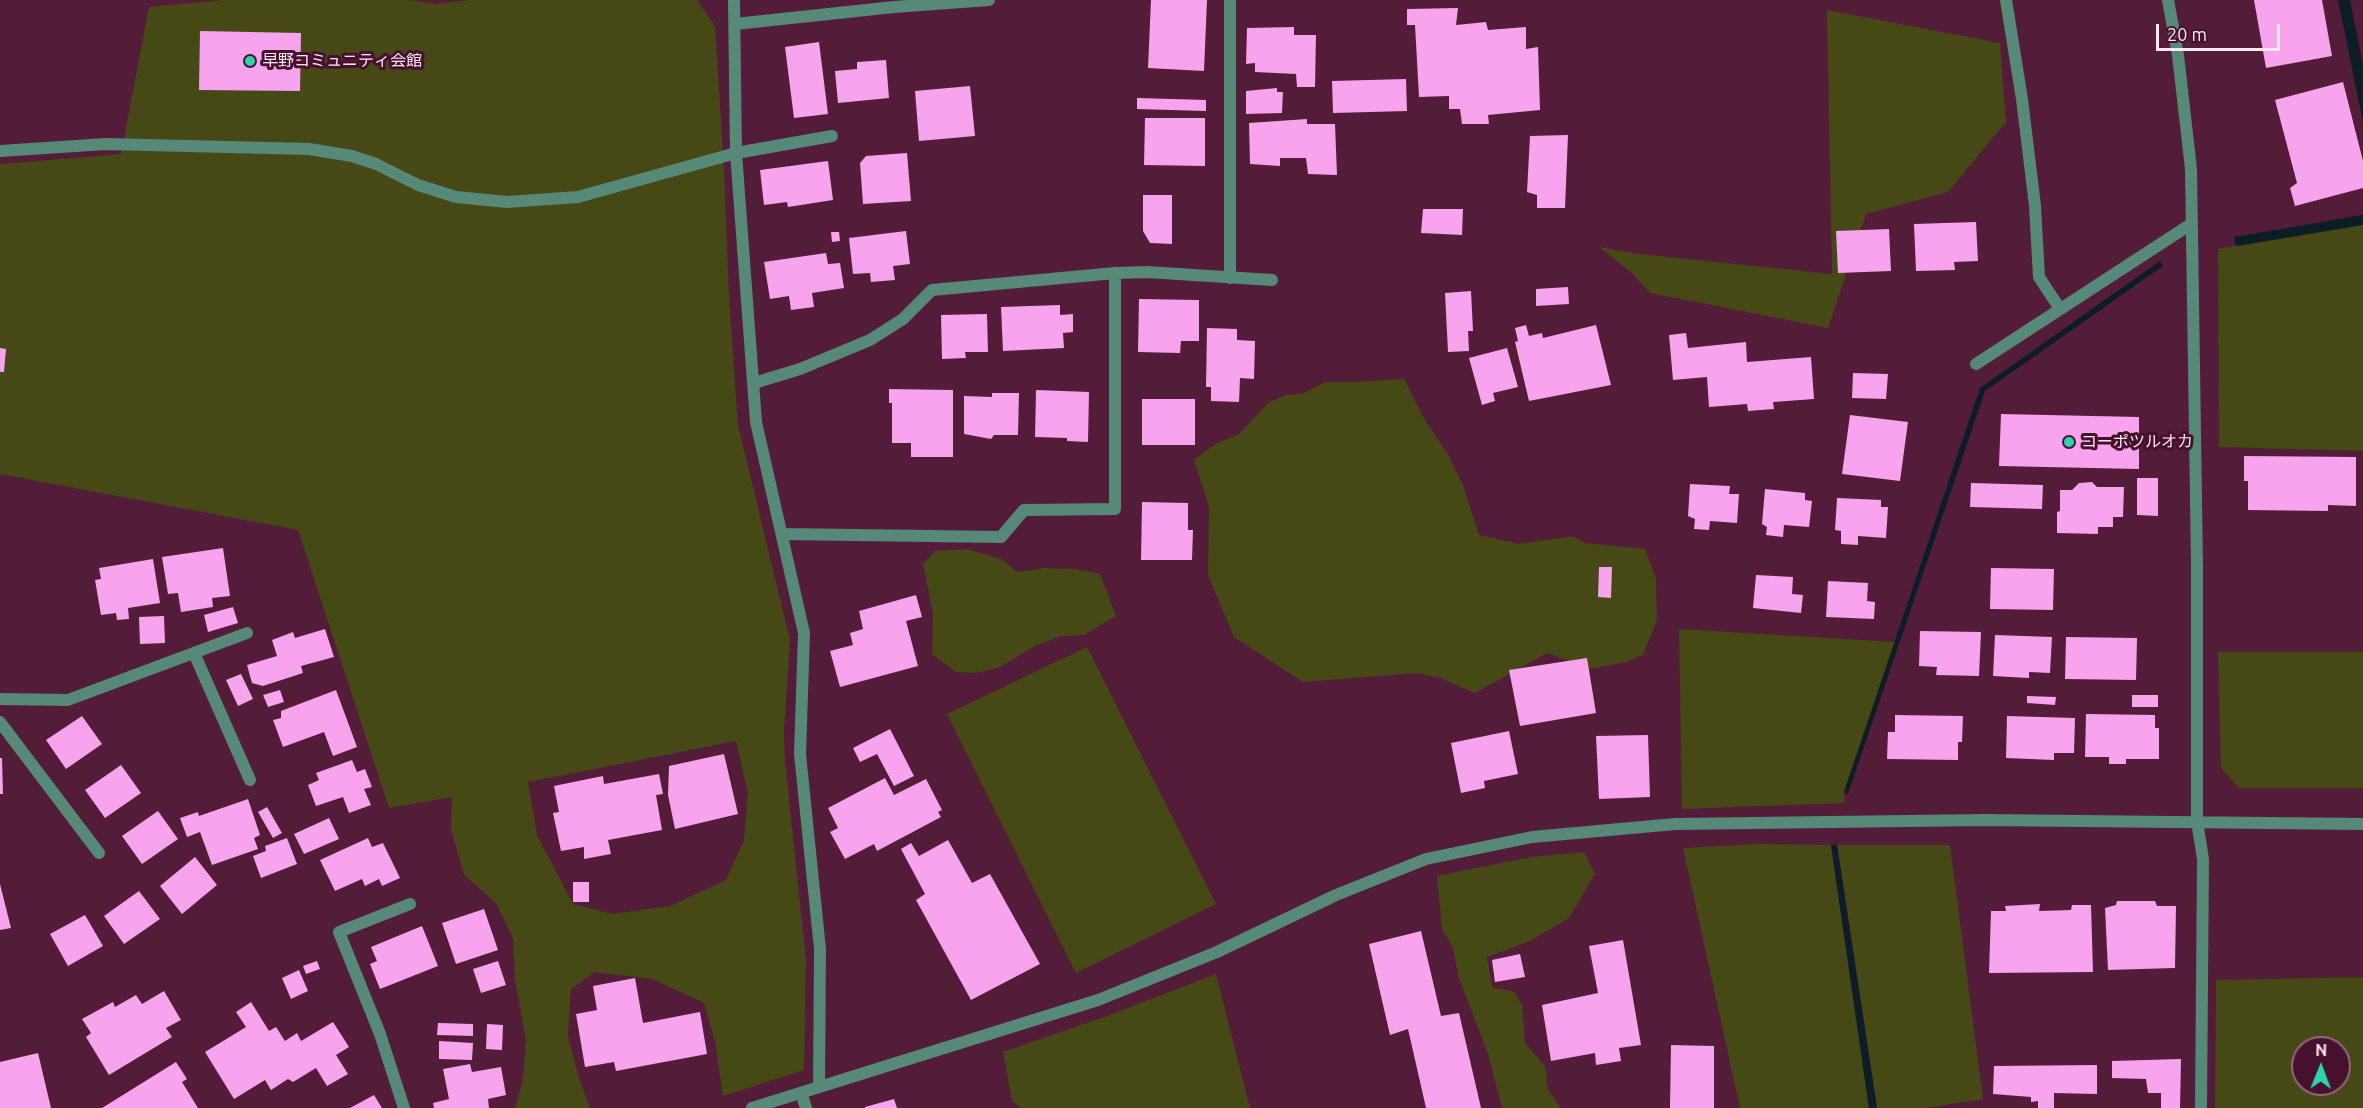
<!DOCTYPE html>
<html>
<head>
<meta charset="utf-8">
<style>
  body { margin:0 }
  #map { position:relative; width:2363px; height:1108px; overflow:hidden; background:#531c38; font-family:Ubuntu,sans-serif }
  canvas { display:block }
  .north { position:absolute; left:2291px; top:1036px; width:60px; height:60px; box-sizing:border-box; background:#47112e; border:2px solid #90677c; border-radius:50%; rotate:1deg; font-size:16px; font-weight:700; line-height:24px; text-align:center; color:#fee8f1 }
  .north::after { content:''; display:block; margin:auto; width:21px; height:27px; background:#2cd5ab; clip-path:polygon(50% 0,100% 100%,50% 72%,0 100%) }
  .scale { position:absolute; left:2156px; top:24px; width:124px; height:27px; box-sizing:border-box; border:3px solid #fee8f1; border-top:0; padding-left:8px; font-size:18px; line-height:21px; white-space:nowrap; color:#fee8f1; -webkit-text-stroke:4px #47112e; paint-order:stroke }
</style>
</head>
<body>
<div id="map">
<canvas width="2363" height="1108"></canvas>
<div class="north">N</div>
<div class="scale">20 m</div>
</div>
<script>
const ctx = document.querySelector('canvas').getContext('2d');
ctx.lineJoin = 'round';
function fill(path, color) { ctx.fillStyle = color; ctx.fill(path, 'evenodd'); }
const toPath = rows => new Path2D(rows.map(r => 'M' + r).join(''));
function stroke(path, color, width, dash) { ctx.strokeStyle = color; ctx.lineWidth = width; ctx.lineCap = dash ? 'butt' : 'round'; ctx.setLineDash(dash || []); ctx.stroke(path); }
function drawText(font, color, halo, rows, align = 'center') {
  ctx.font = font + ' Ubuntu,"Noto Sans JP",sans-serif'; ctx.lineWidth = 6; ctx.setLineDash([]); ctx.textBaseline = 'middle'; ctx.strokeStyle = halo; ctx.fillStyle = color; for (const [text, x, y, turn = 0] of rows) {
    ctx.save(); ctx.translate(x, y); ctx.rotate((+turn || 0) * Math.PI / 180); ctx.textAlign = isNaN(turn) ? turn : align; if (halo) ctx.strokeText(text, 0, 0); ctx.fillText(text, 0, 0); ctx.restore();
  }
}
fill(toPath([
  [223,0,409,0,436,4,470,0,697,0,715,26,724,169,729,295,738,425,790,640,784,732,785,761,806,960,804,1070,723,1096,715,1041,704,1003,652,979,595,972,571,989,568,1036,580,1081,590,1108,515,1108,523,1079,526,1041,515,980,513,938,496,903,464,875,451,829,452,797,389,808,298,530,0,474,0,164,121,154,149,7],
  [736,741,748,793,744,840,726,880,670,906,613,914,573,904,537,835,528,782],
  [1827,10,2000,43,2006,122,1948,192,1866,214,1828,328,1650,293,1633,274,1599,247,1639,254,1832,274],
  [2363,224,2363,451,2219,447,2218,249],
  [1404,379,1425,420,1449,456,1463,485,1479,535,1519,544,1572,536,1584,543,1645,549,1656,578,1657,620,1643,655,1626,662,1589,669,1547,653,1475,693,1440,678,1416,673,1303,682,1234,637,1208,575,1209,507,1194,460,1217,443,1239,434,1269,402,1286,395,1304,393,1325,382,1358,382],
  [968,549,1003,560,1017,572,1044,568,1076,569,1100,574,1116,616,1084,635,1062,636,1037,645,1000,667,976,673,956,672,932,654,933,614,923,564,935,551],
  [1679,629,1895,642,1844,792,1844,803,1682,809],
  [1087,647,1216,904,1076,973,947,714],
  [2218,652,2363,652,2363,788,2239,788,2221,768],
  [1758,844,1831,845,1869,1108,1740,1108,1683,848],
  [1837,845,1950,845,1983,1099,1926,1108,1877,1108],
  [1584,852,1595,874,1569,918,1530,941,1487,957,1492,987,1514,992,1522,1005,1525,1043,1545,1066,1548,1090,1561,1108,1502,1108,1488,1054,1459,978,1453,948,1442,929,1437,876,1531,857],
  [1216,974,1250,1108,1021,1108,1012,1100,1003,1052,1107,1016],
  [2363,977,2363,1108,2215,1108,2216,980],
  [2303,1048,2339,1048,2339,1084,2303,1084]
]), '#464816');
fill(toPath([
  [2338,0,2350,0,2363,65,2363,122],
  [2363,215,2363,225,2237,246,2235,244,2234,237],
  [2160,261,2163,266,1985,391,1848,794,1844,792,1980,388],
  [1831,845,1837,845,1877,1108,1869,1108]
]), '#0c1d25');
fill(toPath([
  [1151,0,1207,0,1204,71,1148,68],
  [2254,0,2322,0,2332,56,2266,68],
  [1458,8,1456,25,1486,22,1488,30,1526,27,1526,49,1538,47,1540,110,1488,115,1489,124,1462,124,1460,109,1449,109,1449,96,1419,97,1415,25,1407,25,1407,9],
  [1294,27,1294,35,1316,35,1315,87,1297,87,1296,74,1255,72,1255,63,1246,64,1247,28],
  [200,31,301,33,300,91,199,90],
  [819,42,828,114,794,118,785,47],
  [886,60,889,98,838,103,835,71,857,69,857,62],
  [1406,79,1407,111,1333,113,1332,81],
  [2343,82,2363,161,2363,188,2295,206,2290,188,2297,183,2275,100],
  [970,86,975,136,919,141,915,91],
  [1277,88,1277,92,1283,92,1282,113,1246,114,1246,91],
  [1137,98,1206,100,1206,111,1137,109],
  [1145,118,1205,118,1205,166,1144,165],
  [1307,119,1307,124,1335,124,1337,175,1308,174,1306,158,1280,158,1280,166,1250,164,1249,123],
  [1568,135,1565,208,1537,208,1537,195,1527,192,1530,136],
  [907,153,911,201,863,204,860,163,866,156],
  [828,161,833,200,788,207,787,202,764,205,760,170],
  [1143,195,1172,195,1172,244,1150,243,1143,231],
  [1423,209,1463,209,1462,235,1421,233],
  [1976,222,1978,261,1954,262,1955,270,1916,271,1914,224],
  [1889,229,1891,271,1838,273,1836,231],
  [906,231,910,264,893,266,895,280,871,282,870,273,853,274,849,238],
  [831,232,839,232,840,241,832,242],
  [826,253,828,264,840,263,844,288,812,293,814,307,791,310,789,296,770,299,764,262],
  [1568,287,1569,304,1536,306,1536,289],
  [1471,291,1473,331,1468,331,1469,351,1448,352,1445,293],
  [1139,299,1199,300,1199,341,1181,341,1180,353,1138,352],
  [1060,305,1060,315,1073,314,1073,332,1063,333,1064,348,1003,351,1001,307],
  [987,314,988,352,965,352,966,358,942,359,941,315],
  [1526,325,1529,336,1542,333,1543,338,1596,325,1611,385,1529,401,1515,342,1518,341,1515,328],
  [1207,328,1237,329,1237,340,1255,341,1254,379,1240,378,1239,402,1211,401,1211,387,1206,387],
  [1686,333,1688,348,1746,342,1747,362,1811,357,1814,399,1773,402,1774,409,1748,411,1747,404,1709,407,1707,377,1673,380,1669,335],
  [0,348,6,349,4,372,0,372],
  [1507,348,1518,387,1493,393,1495,401,1482,405,1469,358],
  [1853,373,1888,374,1886,399,1852,398],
  [889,389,953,390,953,457,911,457,911,443,892,443,892,403,889,403],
  [1036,390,1089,392,1088,442,1067,441,1067,438,1035,437],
  [992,393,1019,393,1018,435,994,435,991,439,964,434,964,396,992,397],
  [1142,399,1195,399,1195,445,1142,445],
  [2001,414,2139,417,2139,469,1999,466],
  [1850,415,1908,422,1900,481,1842,474],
  [2244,456,2356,457,2356,506,2328,505,2328,511,2248,510,2248,481,2244,481],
  [2137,478,2158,478,2158,516,2137,515],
  [2092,482,2097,487,2124,487,2123,517,2113,517,2113,527,2098,527,2098,534,2057,533,2057,512,2060,511,2060,490,2072,490,2079,483],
  [1971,483,2043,485,2042,509,1970,507],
  [1690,484,1730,486,1729,494,1739,494,1737,523,1710,521,1709,530,1694,529,1695,519,1688,516],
  [1765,489,1805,493,1805,500,1812,501,1809,527,1784,525,1783,537,1766,535,1767,527,1762,524],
  [1837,498,1881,500,1881,507,1888,507,1886,538,1858,536,1858,545,1841,544,1841,531,1835,530],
  [1142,502,1188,503,1188,530,1193,530,1192,560,1141,560],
  [223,548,230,596,212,598,213,607,181,612,178,593,168,594,162,557],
  [153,559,160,603,128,608,129,619,117,620,116,613,101,615,95,580,101,579,99,568],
  [1599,567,1612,567,1611,598,1598,597],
  [1991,568,2054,569,2053,610,1990,609],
  [1756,575,1793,577,1792,594,1803,595,1801,613,1753,608],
  [1828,581,1868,583,1867,601,1875,602,1874,619,1826,617],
  [916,595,922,617,906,621,918,666,840,687,830,651,853,645,850,633,863,629,859,611],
  [233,607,238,623,208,632,204,615],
  [164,616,165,643,140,644,139,617],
  [325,629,334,657,301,666,303,673,263,686,252,683,247,665,277,656,272,640,293,632,295,638],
  [1920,631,1981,632,1979,676,1936,675,1937,667,1919,666],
  [1995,635,2052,637,2050,673,2029,672,2029,678,1993,676],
  [2066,637,2137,638,2136,680,2065,679],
  [1587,658,1596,713,1520,726,1509,670],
  [241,674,253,699,238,706,226,680],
  [280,690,284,702,268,707,263,695],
  [336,690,357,747,333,756,324,732,283,747,273,720,281,718,281,711],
  [2132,695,2158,695,2158,707,2132,707],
  [2027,696,2056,697,2055,705,2027,703],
  [2086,714,2155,715,2155,728,2159,728,2159,759,2126,759,2126,764,2109,764,2109,757,2085,757],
  [1895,715,1963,716,1962,742,1958,742,1958,760,1887,759,1888,732,1895,732],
  [82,716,102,744,66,769,46,740],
  [2007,716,2075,718,2074,753,2054,753,2054,760,2006,758],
  [890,729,914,776,894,786,877,754,860,762,853,748],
  [1509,731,1518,774,1484,781,1485,788,1461,793,1451,743],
  [1648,735,1650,797,1599,799,1596,736],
  [724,754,738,814,675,829,668,795,669,766],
  [0,758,2,758,3,794,0,794],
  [352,760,357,772,365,769,372,787,364,789,371,805,349,813,343,797,316,806,308,785,319,780,316,773],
  [121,765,141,793,105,818,85,790],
  [659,774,663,794,656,795,662,830,608,840,611,854,584,859,584,847,561,851,553,813,559,812,554,786,603,776,604,784],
  [885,778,894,795,926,779,942,810,938,812,941,817,877,851,874,844,845,859,830,832,838,828,828,808],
  [248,799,260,835,254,838,258,849,212,865,200,832,187,837,180,818,198,812,199,816],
  [267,807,282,833,273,838,258,812],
  [158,811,178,839,142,864,122,836],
  [329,818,339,839,304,854,294,834],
  [287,838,297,864,261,878,253,856,266,851,265,846],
  [368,838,372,847,383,843,400,878,382,886,379,879,365,886,362,879,335,891,320,860],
  [948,840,972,883,990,874,1040,964,971,1000,916,900,925,894,901,849,911,843,919,856],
  [195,857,217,885,182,914,160,886],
  [573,882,589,882,589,902,573,902],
  [0,884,11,928,0,930],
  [139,891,160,919,124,944,104,916],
  [2117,901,2155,901,2157,906,2176,906,2175,968,2108,970,2105,908,2116,905],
  [2040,904,2039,911,2071,910,2072,905,2091,905,2093,972,1989,973,1991,911,2006,911,2005,906],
  [484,909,498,950,456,964,442,923],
  [85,915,103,946,68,966,50,934],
  [422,926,438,966,380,989,370,964,377,961,371,947],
  [1421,931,1441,1016,1459,1013,1481,1108,1426,1108,1408,1029,1390,1035,1369,944],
  [1623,940,1641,1045,1619,1048,1621,1061,1596,1065,1595,1053,1551,1061,1542,1005,1598,993,1589,946],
  [1520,954,1525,977,1495,982,1492,960],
  [317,961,320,969,306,974,303,966],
  [498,961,506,985,481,993,473,969],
  [299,970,308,991,291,999,282,978],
  [635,978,643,1023,700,1012,707,1054,616,1071,614,1062,585,1067,576,1014,597,1010,593,986],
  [164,991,181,1020,166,1028,172,1037,109,1075,86,1037,91,1033,82,1019,113,1002,115,1007,136,995,142,1004],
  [251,1002,269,1031,276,1027,285,1041,297,1033,301,1041,333,1022,349,1047,336,1055,348,1074,327,1086,316,1068,293,1082,288,1079,271,1090,265,1080,234,1099,205,1052,246,1027,236,1012],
  [438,1023,473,1024,473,1036,437,1035],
  [487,1024,503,1025,502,1050,486,1049],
  [439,1041,473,1043,472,1060,439,1059],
  [1671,1045,1714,1046,1714,1108,1670,1108],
  [38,1053,51,1108,0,1108,0,1062],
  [2181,1059,2180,1108,2161,1108,2161,1093,2148,1093,2146,1079,2112,1078,2112,1061],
  [176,1062,187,1079,182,1082,198,1108,102,1108],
  [470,1064,472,1072,501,1067,506,1095,488,1099,489,1108,434,1108,433,1103,449,1099,443,1069],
  [2097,1065,2097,1094,2054,1093,2054,1108,2038,1108,2038,1101,2031,1102,2031,1097,1993,1094,1994,1066],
  [374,1095,382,1108,350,1108],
  [894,1099,897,1108,865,1108,865,1107]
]), '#f8a3ed');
stroke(toPath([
  [734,0,736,153,756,422,804,633,800,754,820,949,819,1087],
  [2006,0,2022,99,2035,206,2039,277,2060,309],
  [735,24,894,7,989,0],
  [0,151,106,144,309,149,352,156,376,164,418,185,456,197,507,202,578,197,736,153,832,136],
  [1115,273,1147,272,1272,280],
  [1230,278,1230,0],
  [1976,364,2191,224],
  [754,383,800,369,870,340,903,319,932,290,1115,273,1115,509,1024,510,1001,537,782,534],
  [194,653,250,780],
  [0,699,68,700,247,633],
  [0,722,99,853],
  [801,1093,806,1108],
  [404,1108,380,1034,339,932,410,904]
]), '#568978', 12);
stroke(toPath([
  [2197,821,2203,859,2201,1108]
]), '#568978', 12);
stroke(toPath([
  [2168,0,2178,55,2191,169,2197,565,2197,821],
  [752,1108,1098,1000,1217,952,1336,895,1426,859,1532,837,1675,824,1985,820,2363,824]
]), '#568978', 12);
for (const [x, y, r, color] of [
  [250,61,6,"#2cd5ab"],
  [2069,442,6,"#2cd5ab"]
]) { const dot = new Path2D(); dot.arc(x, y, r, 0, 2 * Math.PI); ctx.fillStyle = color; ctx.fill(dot); stroke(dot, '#47112e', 2); }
drawText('16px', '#fee8f1', '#47112e', [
  ["早野コミュニティ会館",262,61],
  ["コーポツルオカ",2081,442]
], 'left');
</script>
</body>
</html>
